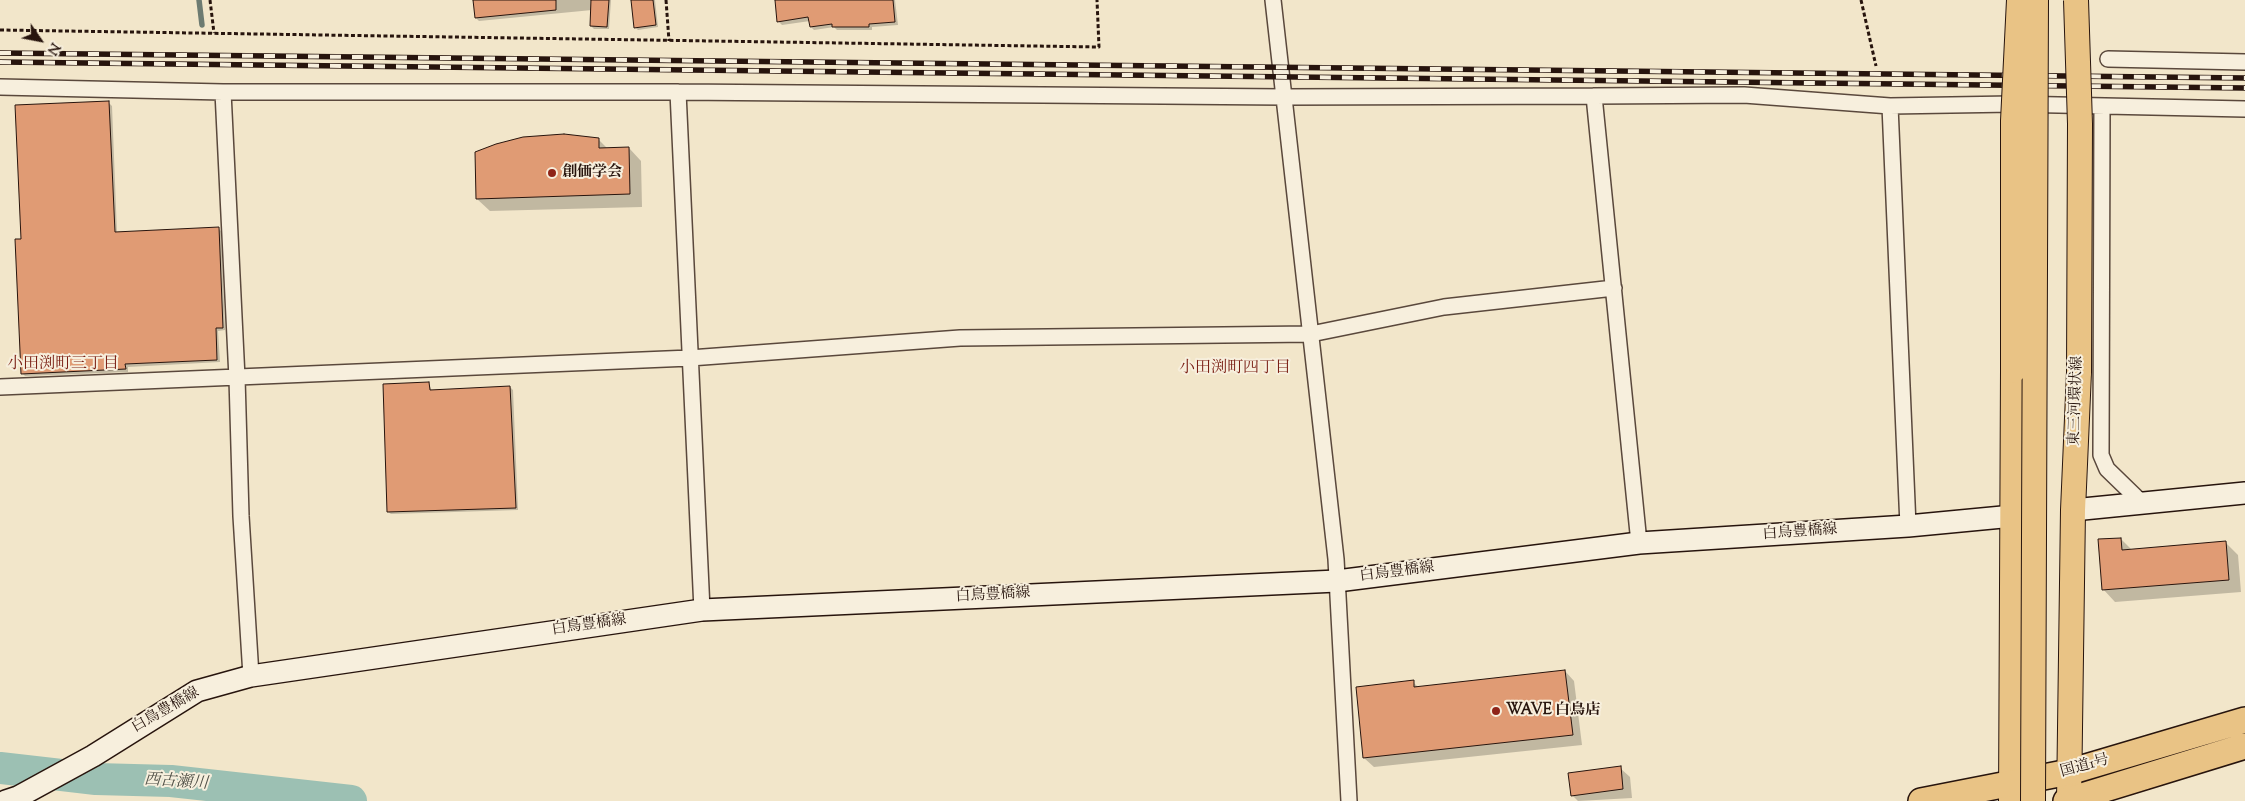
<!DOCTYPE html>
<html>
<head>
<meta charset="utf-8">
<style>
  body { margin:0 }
  #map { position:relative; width:2245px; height:801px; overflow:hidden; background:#f2e6ca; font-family:"Sorts Mill Goudy",serif }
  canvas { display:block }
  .north { position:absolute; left:15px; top:15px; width:50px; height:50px; -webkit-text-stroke:4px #f7efdd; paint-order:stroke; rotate:123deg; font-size:14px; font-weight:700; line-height:20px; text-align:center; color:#27140d }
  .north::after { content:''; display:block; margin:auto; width:18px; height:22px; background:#27140d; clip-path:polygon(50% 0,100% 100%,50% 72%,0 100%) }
</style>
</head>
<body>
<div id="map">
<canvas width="2245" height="801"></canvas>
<div class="north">N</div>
</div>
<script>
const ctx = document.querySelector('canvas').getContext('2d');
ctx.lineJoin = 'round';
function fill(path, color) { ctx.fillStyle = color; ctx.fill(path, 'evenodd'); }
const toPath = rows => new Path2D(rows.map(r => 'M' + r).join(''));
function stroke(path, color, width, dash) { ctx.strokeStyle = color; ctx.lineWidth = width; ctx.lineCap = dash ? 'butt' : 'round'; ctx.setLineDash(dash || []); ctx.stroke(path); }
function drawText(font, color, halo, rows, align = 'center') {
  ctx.font = font + ' "Sorts Mill Goudy","Noto Serif JP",serif'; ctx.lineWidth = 4; ctx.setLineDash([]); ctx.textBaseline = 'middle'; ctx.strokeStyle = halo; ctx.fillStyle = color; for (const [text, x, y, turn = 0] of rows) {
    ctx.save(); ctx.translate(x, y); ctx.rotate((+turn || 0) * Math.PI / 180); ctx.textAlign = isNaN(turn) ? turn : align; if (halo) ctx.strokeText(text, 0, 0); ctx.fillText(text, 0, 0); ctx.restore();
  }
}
fill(toPath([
  [474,0,611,0,609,29,594,29,591,26,592,10,479,21,476,18],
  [632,0,655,0,658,27,638,30,635,27],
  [776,0,895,0,898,25,872,27,872,30,837,30,834,27,814,30,811,27,810,21,782,25,778,21],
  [109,103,112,106,117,233,218,228,221,231,225,330,218,331,220,362,128,367,128,372,25,376,23,374,22,240],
  [598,139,608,149,629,148,641,161,642,207,490,211,477,199],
  [429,384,432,391,510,387,513,390,518,510,391,514,388,512],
  [2121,539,2132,550,2225,542,2238,555,2241,592,2115,602,2103,589],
  [1565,671,1574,681,1582,745,1374,767,1364,758,1413,682,1419,688],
  [1620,768,1630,777,1632,798,1578,801,1572,795]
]), '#0003');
stroke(toPath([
  [199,0,202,25]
]), '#6d7b71', 5.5);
stroke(toPath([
  [0,768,96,779,171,781,351,801]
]), '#9cc0b3', 32);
const building = toPath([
  [473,0,556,0,556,10,475,18,473,0],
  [591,0,609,0,607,27,590,26,591,0],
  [631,0,653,0,656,25,634,28,631,0],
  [775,0,893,0,895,22,869,24,869,27,832,27,832,24,810,27,808,17,777,22,775,0],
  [109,101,115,232,219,227,223,328,216,328,217,360,125,364,126,369,21,374,15,239,21,239,15,105,109,101],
  [564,134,599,138,599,148,629,147,630,194,476,199,475,152,496,144,523,137,564,134],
  [429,382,430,390,510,386,516,508,387,512,383,384,429,382],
  [2121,538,2122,550,2226,541,2229,580,2102,590,2098,539,2121,538],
  [1565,670,1573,735,1363,758,1356,687,1414,680,1414,687,1565,670],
  [1621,766,1623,789,1571,796,1568,773,1621,766]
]);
fill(building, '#e09b74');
stroke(building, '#27140d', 1);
const minor = toPath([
  [1273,0,1336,559,1349,801],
  [2108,59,2245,62],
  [0,87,223,92],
  [678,92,702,610],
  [2102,107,2101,455,2107,469,2142,503],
  [0,387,690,358,960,338,1311,334,1444,307,1614,288],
  [1908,526,1890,106,2012,104,2245,109],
  [1639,543,1594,96,1744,95,1890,106],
  [251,676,241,516,237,378,223,92,678,92,1284,97,1594,96]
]);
const secondary = toPath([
  [2073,510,2245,493],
  [6,801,18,797,93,756,197,691,251,676,702,610,1337,581,1639,543,1908,526,2013,516]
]);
const primary = toPath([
  [2011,801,2013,371],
  [2069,801,2073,510,2079,372]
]);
const trunk = toPath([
  [1921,801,2069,772,2245,720],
  [2066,801,2245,746]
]);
stroke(minor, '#5a483c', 18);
stroke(secondary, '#27140d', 24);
stroke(primary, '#27140d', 26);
stroke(trunk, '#27140d', 28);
stroke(toPath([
  [210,0,214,33],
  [666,0,669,41],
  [1861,0,1876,66],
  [0,30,1099,47,1097,0]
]), '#27140d', 3, [4, 2.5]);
stroke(minor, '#f7efdd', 15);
stroke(secondary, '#f7efdd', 21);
stroke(primary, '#e9c385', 24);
stroke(trunk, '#e9c385', 25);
const rail = toPath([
  [0,53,2245,78],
  [0,62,2245,88]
]);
stroke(rail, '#27140d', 5.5);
stroke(rail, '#f7efdd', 4, [11]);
const primaryBridge = toPath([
  [2076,0,2080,124,2079,372],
  [2013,371,2013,121,2019,0],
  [2033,801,2036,0]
]);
stroke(primaryBridge, '#27140d', 26, []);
stroke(primaryBridge, '#e9c385', 24);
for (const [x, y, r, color] of [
  [552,173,5,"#8f2418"],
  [1496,711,5,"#8f2418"]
]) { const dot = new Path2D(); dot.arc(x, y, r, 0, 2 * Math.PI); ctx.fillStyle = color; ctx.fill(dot); stroke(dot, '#f7efdd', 2); }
drawText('bold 15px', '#27140d', '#f7efdd', [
  ["創価学会",562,173],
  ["WAVE 白鳥店",1506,711]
], 'left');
drawText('15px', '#27140d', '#f7efdd', [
  ["東三河環状線",2077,401,-88],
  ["白鳥豊橋線",1800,533,-4],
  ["白鳥豊橋線",1397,573,-7],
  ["白鳥豊橋線",993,596,-3],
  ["白鳥豊橋線",589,626,-8],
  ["白鳥豊橋線",166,711,-30],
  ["国道1号",2085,767,-15]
]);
drawText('16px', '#7a1f14', '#f7efdd', [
  ["小田渕町三丁目",63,365],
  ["小田渕町四丁目",1235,369]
]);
drawText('italic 16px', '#505047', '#f7efdd', [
  ["西古瀬川",176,783,4]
]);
</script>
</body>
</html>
